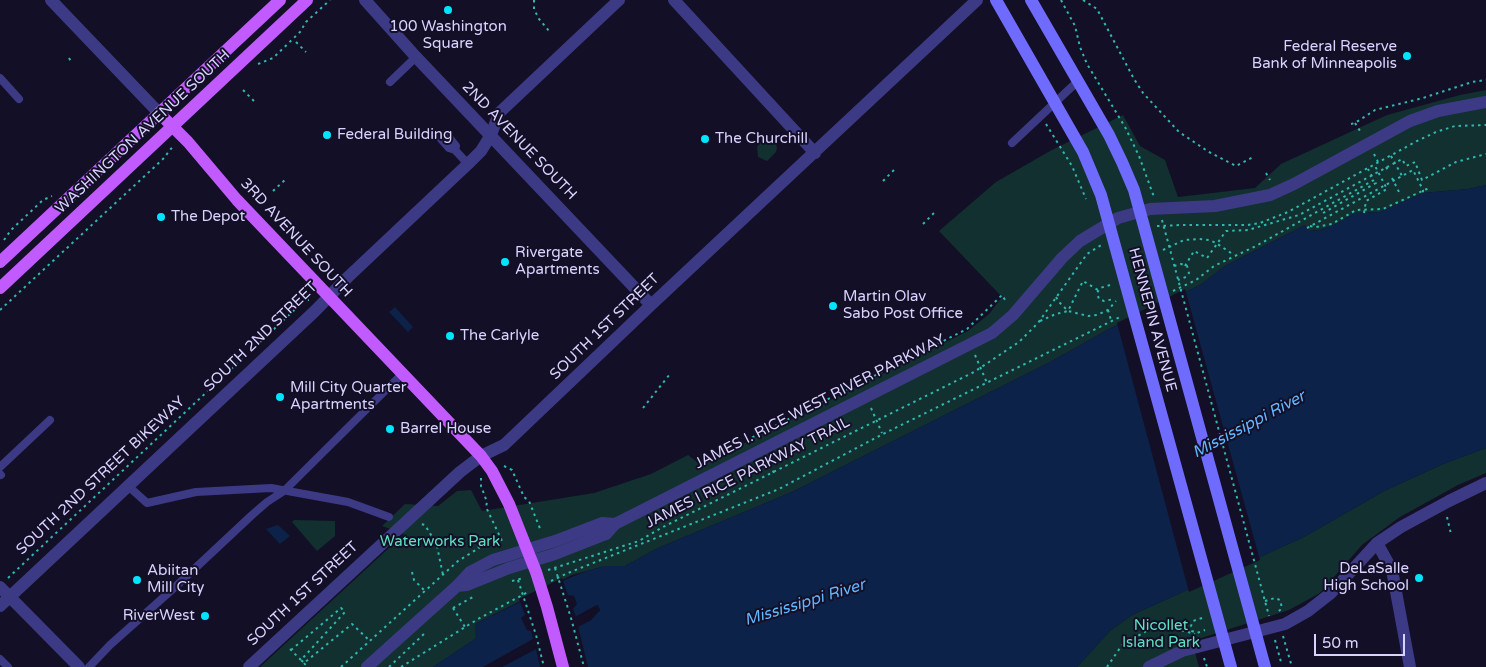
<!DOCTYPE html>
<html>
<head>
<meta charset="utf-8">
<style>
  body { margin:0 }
  #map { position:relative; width:1486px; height:667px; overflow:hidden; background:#130f26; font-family:"Varela Round",sans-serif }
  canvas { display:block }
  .scale { position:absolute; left:1314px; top:634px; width:91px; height:22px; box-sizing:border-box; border:2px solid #d9d4ff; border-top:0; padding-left:6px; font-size:15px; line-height:18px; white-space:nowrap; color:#d9d4ff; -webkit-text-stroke:4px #130f26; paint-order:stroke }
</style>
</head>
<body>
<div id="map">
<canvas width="1486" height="667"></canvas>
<div class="scale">50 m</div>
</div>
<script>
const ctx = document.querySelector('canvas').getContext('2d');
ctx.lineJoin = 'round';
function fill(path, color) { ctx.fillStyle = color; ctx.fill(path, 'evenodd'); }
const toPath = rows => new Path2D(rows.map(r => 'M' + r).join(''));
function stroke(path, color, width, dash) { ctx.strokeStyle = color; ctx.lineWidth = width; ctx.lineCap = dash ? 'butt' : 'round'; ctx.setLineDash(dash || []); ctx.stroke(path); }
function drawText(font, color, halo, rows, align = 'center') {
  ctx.font = font + ' "Varela Round",sans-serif'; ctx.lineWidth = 4; ctx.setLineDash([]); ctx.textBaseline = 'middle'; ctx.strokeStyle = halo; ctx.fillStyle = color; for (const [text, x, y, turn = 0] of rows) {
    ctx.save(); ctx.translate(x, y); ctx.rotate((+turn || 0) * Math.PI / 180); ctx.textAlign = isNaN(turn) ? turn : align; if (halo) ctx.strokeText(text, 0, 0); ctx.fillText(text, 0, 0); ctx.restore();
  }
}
fill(toPath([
  [1486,90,1486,185,1468,189,1423,193,1380,212,1355,213,1336,224,1320,230,1309,231,1305,225,1225,266,1200,285,1109,329,1050,362,792,492,658,548,625,566,605,566,572,575,475,624,475,639,433,667,260,667,404,534,382,526,405,504,438,506,457,491,471,490,482,511,594,493,651,474,688,455,701,465,968,331,989,314,1002,297,939,231,996,182,1050,151,1123,115,1140,146,1165,160,1178,197,1255,188,1281,164,1387,115,1460,95],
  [765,137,769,137,776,144,777,148,776,152,767,161,758,157,757,147],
  [1486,448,1486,473,1458,485,1400,517,1362,545,1320,593,1289,610,1192,641,1199,667,1077,667,1110,631,1132,615,1304,537,1384,491,1443,464],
  [294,520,335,521,335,536,317,551,292,522]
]), '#12302f');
fill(toPath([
  [1486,185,1486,448,1443,464,1384,491,1304,537,1132,615,1110,631,1077,667,502,667,591,620,600,610,595,606,483,667,433,667,475,639,475,624,569,578,587,571,605,566,625,566,658,548,792,492,1050,362,1109,329,1200,285,1225,266,1305,225,1309,231,1320,230,1336,224,1355,213,1380,212,1423,193,1468,189],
  [395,307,413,327,408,332,389,312],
  [278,525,290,536,280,544,266,529]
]), '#0c2248');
fill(toPath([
  [1185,289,1260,560,1189,592,1117,323],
  [562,578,568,595,574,596,577,604,573,609,576,617,595,606,598,605,600,610,591,620,578,626,588,667,540,667,536,649,499,667,508,661,589,618,596,608,514,651,487,667,483,667,533,639,531,631,527,630,521,618,525,615,519,599]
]), '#130f26');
stroke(toPath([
  [534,0,534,9,539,19,549,31],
  [1061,0,1075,26,1080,47,1087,64,1125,127,1139,156,1154,197],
  [1083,0,1097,9,1134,79,1143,93,1179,132,1209,152,1236,166,1255,156],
  [296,42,306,52],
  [69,58,72,63],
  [258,64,273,58,300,32,306,22,330,0],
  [243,90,254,101],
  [1355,123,1362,134],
  [1046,124,1072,166,1086,199],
  [1351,124,1355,123,1375,110,1423,98,1472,82,1486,80],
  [1374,154,1378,162],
  [1391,156,1402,176],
  [1386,167,1389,172],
  [1266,173,1270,180],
  [1392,178,1399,192],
  [883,181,894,170],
  [273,191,287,178],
  [1323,213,1376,183,1374,180],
  [1364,213,1366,201,1387,189,1374,164],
  [1162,220,1269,616],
  [923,224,934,213],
  [1157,226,1182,225,1248,225,1260,223,1288,212,1417,141,1436,132,1455,126,1486,125],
  [1310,226,1316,227,1332,224,1356,210,1383,209,1429,188],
  [1307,228,1413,170,1423,190,1423,193],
  [4,240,11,230,43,200,52,196],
  [1163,250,1184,240,1199,239,1209,240,1216,243,1234,255],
  [1174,266,1181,264,1187,266,1189,273,1186,277,1178,280],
  [1185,266,1194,251,1207,258,1226,231,1248,230,1299,215,1402,159,1406,166,1415,162,1422,180,1456,162,1486,154],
  [1136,279,1143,271],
  [1110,285,1100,288,1097,293,1099,299,1104,301,1114,299],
  [1173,291,1196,280,1214,266,1256,246,1374,180,1368,169],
  [1056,297,1059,302,1068,311,1088,316,1097,315,1108,310,1116,301],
  [0,310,163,159,174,145],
  [1108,310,1111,320],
  [1040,321,1056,314,1068,311,1083,281,1098,290],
  [975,355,987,383],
  [643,408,670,374],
  [871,408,882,433],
  [730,451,753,437,967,329,1002,295,1007,303],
  [767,459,774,473],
  [504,466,512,470,524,497,529,501,541,531],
  [481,478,481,486,487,502,486,507,503,543],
  [1447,517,1451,534],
  [437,546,443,575],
  [555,568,571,618,584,667],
  [548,570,639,541,661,528,974,372,1019,342,1038,323,1087,254,1103,244],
  [412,572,414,580,425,591],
  [8,578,305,300,309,300],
  [518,580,536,635,544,667],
  [512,581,524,578],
  [551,581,568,573,779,489,883,434,1122,316],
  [1265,601,1275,598,1280,600,1282,608,1278,612],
  [453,608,473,597],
  [453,608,465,627],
  [1202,618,1193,621,1191,626,1192,631,1197,633,1205,630],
  [1283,636,1292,667],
  [1275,640,1281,662],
  [290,649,301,660],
  [291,650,341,608,345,612,301,660,304,663,352,624,370,641],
  [1204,658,1207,667],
  [304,663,307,667],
  [341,667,458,561,479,548,476,541,437,545,425,525,421,524],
  [389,667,425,633],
  [401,667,478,619,528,592],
  [1107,667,1122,645,1148,630,1164,627,1173,628,1195,634]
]), '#2fb8b0', 2, [2.5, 4]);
stroke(toPath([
  [0,78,19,99],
  [390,82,416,57],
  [1012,143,1078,81],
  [455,150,449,148,441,139,439,134,448,136,456,146,455,150,468,164],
  [0,467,50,420],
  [0,474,1,475],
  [127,485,147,503,196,492,271,488,348,502,389,517],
  [0,659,8,667],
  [89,667,110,645,174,588,252,515,267,502,284,491,402,374]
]), '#3d3a85', 8);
stroke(toPath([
  [491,135,499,113,619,0],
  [1377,543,1392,570,1410,667],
  [457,586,467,585,509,568,555,554,606,534,615,524,992,333,1013,315,1062,258,1080,241,1118,218,1150,209,1215,206,1270,195,1294,184,1410,121,1438,111,1486,102],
  [367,667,457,586,470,572,493,560,555,541,602,523,615,524],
  [1149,667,1182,651,1285,624,1308,611,1331,593,1377,543,1401,527,1449,501,1486,483]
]), '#3d3a85', 12);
stroke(toPath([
  [51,0,159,113],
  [365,0,416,57,651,305],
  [674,0,815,153],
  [0,587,79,667],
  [0,606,315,311,348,277,468,164,481,151,491,135],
  [249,667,460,472,481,456,504,445,651,305,977,0]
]), '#3d3a85', 12);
stroke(toPath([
  [996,0,1083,152,1101,195,1231,667],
  [1031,0,1109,135,1122,162,1134,190,1265,667]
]), '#6f6bff', 12);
stroke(toPath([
  [159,113,188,142,237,200,481,456,492,471,509,504,536,572,547,607,563,667],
  [0,262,280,0],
  [0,288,307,0]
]), '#c25bff', 12);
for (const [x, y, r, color] of [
  [448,10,5,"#00e5ff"],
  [1407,56,5,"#00e5ff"],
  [327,135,5,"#00e5ff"],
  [705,139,5,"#00e5ff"],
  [161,217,5,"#00e5ff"],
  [505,262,5,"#00e5ff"],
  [833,306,5,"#00e5ff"],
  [450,336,5,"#00e5ff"],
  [280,397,5,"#00e5ff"],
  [390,429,5,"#00e5ff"],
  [1419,578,5,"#00e5ff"],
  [137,580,5,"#00e5ff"],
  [205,616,5,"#00e5ff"]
]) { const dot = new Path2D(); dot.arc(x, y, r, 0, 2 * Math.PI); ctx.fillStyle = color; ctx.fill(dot); stroke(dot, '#130f26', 2); }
drawText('15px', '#d9d4ff', '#130f26', [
  ["100 Washington",448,27,"center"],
  ["Square",448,44,"center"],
  ["Federal Reserve",1397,47,"right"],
  ["Bank of Minneapolis",1397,64,"right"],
  ["Federal Building",337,135],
  ["The Churchill",715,139],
  ["The Depot",171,217],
  ["Rivergate",515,253],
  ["Apartments",515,270],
  ["Martin Olav",843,297],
  ["Sabo Post Office",843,314],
  ["The Carlyle",460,336],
  ["Mill City Quarter",290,388],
  ["Apartments",290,405],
  ["Barrel House",400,429],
  ["DeLaSalle",1409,569,"right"],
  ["High School",1409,586,"right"],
  ["Abiitan",147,571],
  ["Mill City",147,588],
  ["RiverWest",195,616,"right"]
], 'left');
drawText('15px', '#d9d4ff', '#130f26', [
  ["WASHINGTON AVENUE SOUTH",143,132,-43],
  ["2ND AVENUE SOUTH",519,141,46],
  ["3RD AVENUE SOUTH",296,238,47],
  ["HENNEPIN AVENUE",1152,320,75],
  ["SOUTH 1ST STREET",605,327,-44],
  ["SOUTH 2ND STREET",261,337,-44],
  ["JAMES I. RICE WEST RIVER PARKWAY",820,402,-27],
  ["JAMES I RICE PARKWAY TRAIL",748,473,-27],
  ["SOUTH 2ND STREET BIKEWAY",101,476,-43],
  ["SOUTH 1ST STREET",303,594,-43]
]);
drawText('15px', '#5fe0c0', '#130f26', [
  ["Waterworks Park",440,542],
  ["Nicollet",1161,626],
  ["Island Park",1161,643]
]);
drawText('italic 16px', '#62b6ff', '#130f26', [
  ["Mississippi River",1249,425,-28],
  ["Mississippi River",805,603,-17]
]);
</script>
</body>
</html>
